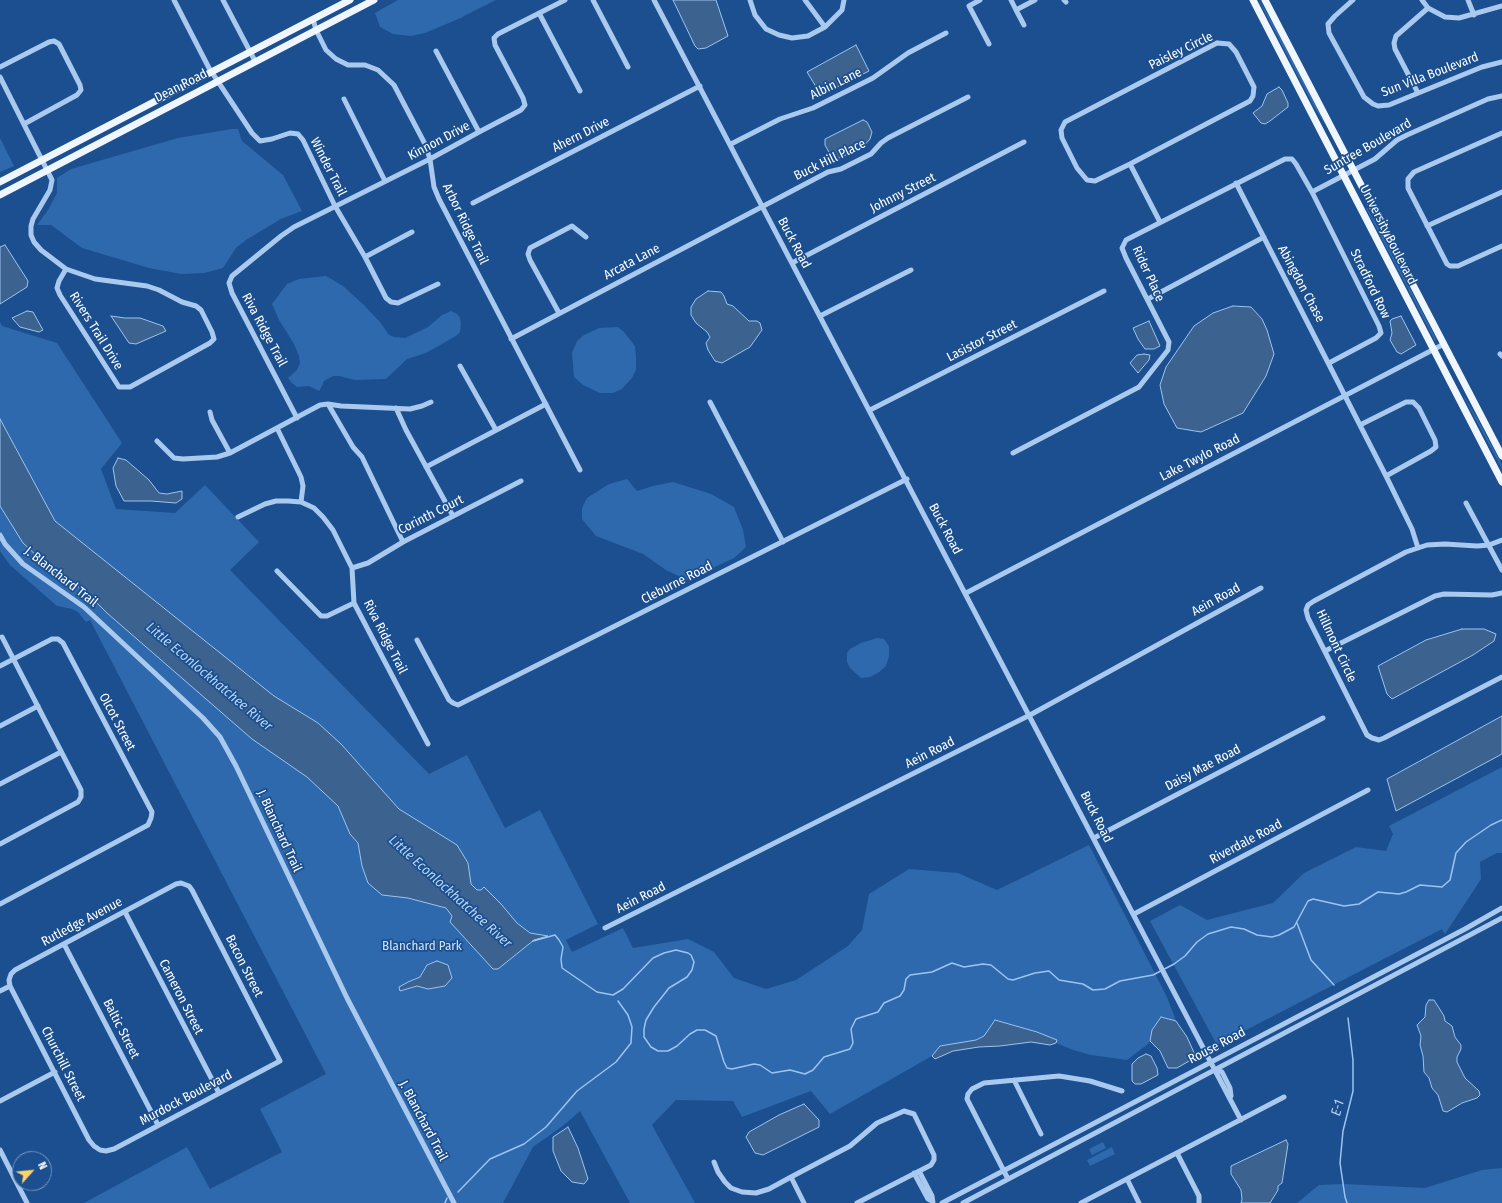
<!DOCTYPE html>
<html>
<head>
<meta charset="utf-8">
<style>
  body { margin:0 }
  #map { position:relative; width:1502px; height:1203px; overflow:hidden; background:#1b4f8f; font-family:"Fira Sans Condensed",sans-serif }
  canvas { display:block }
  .north { position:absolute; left:12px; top:1151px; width:40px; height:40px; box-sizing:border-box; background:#1b4f8f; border:1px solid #7695bc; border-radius:50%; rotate:63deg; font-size:11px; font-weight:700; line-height:16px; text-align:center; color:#fff }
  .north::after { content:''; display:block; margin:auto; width:14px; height:18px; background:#ffd166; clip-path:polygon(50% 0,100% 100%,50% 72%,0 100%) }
</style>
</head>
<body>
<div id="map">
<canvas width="1502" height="1203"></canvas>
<div class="north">N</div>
</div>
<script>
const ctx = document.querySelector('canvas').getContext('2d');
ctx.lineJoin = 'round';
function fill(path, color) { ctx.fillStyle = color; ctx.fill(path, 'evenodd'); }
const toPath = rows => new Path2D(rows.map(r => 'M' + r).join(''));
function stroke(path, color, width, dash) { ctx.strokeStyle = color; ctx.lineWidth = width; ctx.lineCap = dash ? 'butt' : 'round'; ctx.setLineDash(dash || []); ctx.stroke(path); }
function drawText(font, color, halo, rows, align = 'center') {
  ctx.font = font + ' "Fira Sans Condensed",sans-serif'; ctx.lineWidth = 3.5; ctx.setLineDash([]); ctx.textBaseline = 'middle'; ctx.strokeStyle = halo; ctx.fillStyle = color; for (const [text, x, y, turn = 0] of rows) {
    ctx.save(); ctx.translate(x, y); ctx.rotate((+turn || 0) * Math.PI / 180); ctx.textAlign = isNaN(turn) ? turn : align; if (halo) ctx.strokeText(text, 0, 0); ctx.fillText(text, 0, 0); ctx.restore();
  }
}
fill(toPath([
  [398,0,496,0,464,16,461,18,425,33,411,36,393,34,380,27,379,24,375,13],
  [1259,1,1260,1,1274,25,1328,129,1313,105],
  [232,129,238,129,242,141,283,175,302,211,281,219,246,240,236,248,223,268,204,273,181,274,149,268,82,248,51,225,37,225,48,210,57,193,57,178,71,169,178,138],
  [0,138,14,166,0,172],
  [1366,208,1367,208,1381,232,1436,339,1435,341],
  [326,276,343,286,364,305,380,322,389,335,394,337,405,338,428,327,442,315,451,311,457,314,460,318,461,324,460,332,456,336,426,353,407,359,386,379,355,380,339,376,333,376,324,381,321,388,319,391,309,386,297,387,292,383,288,378,297,370,300,363,299,356,294,344,279,320,272,304,287,284,299,279],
  [0,322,2,326,57,343,122,443,101,469,116,509,175,513,205,485,259,542,230,570,429,774,467,755,505,828,540,810,598,924,566,940,572,952,623,928,633,948,688,939,714,952,734,978,766,989,796,980,848,946,862,930,869,894,909,869,958,873,997,890,1089,845,1167,997,1176,1021,1161,1017,1152,1030,1150,1041,1148,1044,1127,1060,1091,1055,1073,1050,1056,1043,1057,1040,1037,1032,995,1020,985,1036,976,1040,940,1046,932,1056,830,1114,811,1091,742,1117,733,1101,676,1100,652,1125,695,1203,630,1203,580,1111,564,1125,533,1147,503,1203,84,1203,187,1147,210,1189,282,1152,260,1109,326,1074,90,620,86,622,78,612,72,609,57,606,10,565,0,551],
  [618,327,624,332,635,346,636,358,636,370,632,378,622,389,613,393,600,393,583,385,574,377,572,353,577,341,584,335,599,328],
  [1460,390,1476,416,1502,465,1502,469],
  [627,479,637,491,653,486,673,482,711,494,734,507,743,530,746,547,734,558,687,580,666,570,643,554,596,536,582,519,582,508,587,498,609,484],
  [877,638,884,639,889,646,889,656,886,666,878,673,870,677,861,678,850,668,847,662,847,653,850,649,861,643],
  [1502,767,1502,853,1497,853,1480,862,1481,879,1445,934,1442,929,1217,1045,1150,921,1180,905,1207,920,1273,903,1304,873,1356,847,1386,851,1393,834,1389,826],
  [1103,1142,1106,1148,1092,1155,1089,1149],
  [1112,1147,1115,1154,1090,1166,1087,1160],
  [1502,1168,1502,1203,1297,1203,1319,1185,1344,1184,1425,1188,1482,1170]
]), '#2e69ad');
const water = toPath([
  [673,0,716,0,728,36,706,48,698,49,695,46,673,0],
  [856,45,869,71,821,95,807,72,856,45],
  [1279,87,1282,90,1288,103,1288,107,1270,121,1265,124,1261,123,1253,113,1262,106,1267,94,1279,87],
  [863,120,867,122,872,132,870,139,862,148,837,159,831,156,825,145,825,139,863,120],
  [5,245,28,281,27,287,0,304,0,247,5,245],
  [708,291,721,292,724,296,727,304,733,306,749,321,757,321,760,323,762,330,750,347,722,363,715,361,708,350,706,343,710,337,707,332,696,323,691,315,691,307,696,299,708,291],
  [1233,306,1251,307,1262,319,1267,330,1274,354,1266,376,1243,413,1201,432,1177,428,1164,404,1160,385,1166,367,1194,326,1213,313,1233,306],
  [27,311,33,312,43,330,39,332,20,327,12,318,27,311],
  [111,316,125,318,140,318,163,326,166,331,136,344,129,343,111,316],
  [1401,316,1416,345,1401,354,1397,352,1390,340,1392,333,1390,321,1392,319,1401,316],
  [1149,321,1160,346,1154,349,1145,349,1138,339,1133,328,1149,321],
  [1144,354,1150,355,1149,360,1138,373,1130,363,1137,355,1144,354],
  [0,419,55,521,274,696,318,723,341,744,399,809,457,845,468,863,471,884,477,890,481,890,484,887,501,904,517,923,530,933,548,936,534,940,498,969,493,969,450,922,452,916,446,908,408,898,382,895,368,883,362,866,358,843,350,834,338,806,307,777,252,739,107,613,85,591,53,571,23,543,0,506,0,419],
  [118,458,126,460,149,480,159,493,167,494,182,491,182,499,176,503,151,501,124,501,116,486,113,468,118,458],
  [1462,629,1484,629,1496,634,1494,641,1473,655,1392,699,1387,694,1378,666,1426,640,1462,629],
  [1502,716,1502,754,1396,811,1387,779,1502,716],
  [437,961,448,965,452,978,445,986,428,989,417,986,400,991,399,987,408,982,420,977,427,965,437,961],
  [1429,1000,1434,1000,1444,1016,1445,1021,1452,1026,1455,1037,1461,1045,1461,1049,1457,1057,1457,1062,1465,1078,1479,1091,1480,1095,1477,1098,1462,1103,1447,1112,1443,1111,1438,1095,1432,1088,1429,1078,1424,1072,1423,1056,1420,1045,1421,1036,1417,1025,1425,1017,1426,1005,1429,1000],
  [1161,1017,1176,1021,1187,1037,1196,1057,1177,1068,1168,1068,1160,1051,1150,1041,1152,1030,1161,1017],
  [995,1020,1037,1032,1057,1040,1056,1043,1050,1045,1031,1042,1000,1046,979,1047,953,1051,935,1059,932,1056,940,1046,976,1040,984,1036,995,1020],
  [1146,1054,1151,1056,1157,1068,1158,1075,1141,1084,1135,1084,1132,1081,1132,1064,1138,1058,1146,1054],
  [804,1104,819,1120,819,1127,763,1155,755,1153,746,1137,749,1132,779,1115,804,1104],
  [568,1127,578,1148,588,1179,584,1184,572,1182,561,1171,553,1151,553,1137,568,1127],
  [1286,1140,1288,1144,1282,1183,1278,1186,1278,1190,1270,1203,1241,1203,1242,1199,1241,1190,1231,1174,1231,1166,1286,1140]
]);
fill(water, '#3c6290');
stroke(water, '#9cc4f0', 1);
stroke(toPath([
  [1297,923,1311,960,1334,985],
  [533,941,555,935,559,940,563,947,561,959,562,968,597,992,613,995,623,989,653,958,664,953,676,950,688,953,691,955,694,962,692,970,687,977,669,988,654,1007,646,1020,644,1029,644,1037,651,1047,658,1051,668,1051,677,1046,690,1034,697,1030,705,1030,716,1036,724,1062,727,1068,732,1069,754,1064,760,1065,772,1073,790,1070,805,1074,813,1070,824,1057,850,1049,853,1043,851,1029,856,1019,878,1012,884,1003,900,996,904,990,906,979,910,975,932,972,952,963,964,967,983,964,991,965,1008,979,1013,980,1035,973,1049,971,1059,980,1083,984,1093,990,1105,989,1120,981,1153,975,1174,964,1185,956,1197,942,1208,934,1231,927,1244,929,1257,935,1272,937,1279,935,1294,927,1308,901,1313,899,1344,906,1359,904,1378,892,1399,894,1406,892,1420,885,1442,887,1450,880,1456,853,1466,842,1491,825,1502,820],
  [458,1192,490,1159,524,1144,546,1127,577,1091,616,1062,631,1043,632,1027,628,1015,618,1001],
  [445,1203,447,1198],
  [1347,1203,1345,1197,1340,1163,1343,1131,1353,1091,1353,1060,1348,1018]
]), '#9cc4f0', 1.5);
stroke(toPath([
  [174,0,209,68,252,133,260,141,272,139,290,133,298,134,303,140,335,206,365,257,386,298,391,302,398,303,438,284],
  [223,0,255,61],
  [593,0,628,67],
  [654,0,1241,1120],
  [750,0,755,15,766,29,779,35,792,38,808,36,825,27,842,10,844,0],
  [805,0,825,27],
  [980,0,969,6,989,44],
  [1011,0,1016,10,1035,0],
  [1064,0,1066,2],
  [1353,0,1335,16,1328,24,1329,33,1364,97,1373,104,1378,106,1389,105,1482,67,1502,62],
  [1422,0,1428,8,1445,17,1459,18,1502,6],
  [1468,0,1474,15],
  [1016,10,1024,25],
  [539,13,580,91],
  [313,19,316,30,326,50,336,59,348,65,365,65,378,70,394,85,425,144,430,159,434,187,439,199,580,470],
  [1217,43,1229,44,1236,52,1254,87,1253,96,1250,101,1130,164,1095,181,1087,180,1077,168,1062,138,1061,130,1065,122,1217,43],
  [436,51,479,132],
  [0,67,49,42,54,41,59,44,80,85,81,90,77,95,24,124],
  [0,77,52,180,50,190,33,219,31,226,31,235,34,242,41,250,66,269,95,279,147,286,159,290,182,302,196,306,201,310,212,332,214,339,210,343,130,387,119,387,60,295,57,288,59,281,66,269],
  [1418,93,1395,49,1394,43,1396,36,1428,8],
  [344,99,385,181],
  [1502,133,1414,172,1408,179,1408,188,1447,264,1450,266,1458,266,1502,246],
  [731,144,780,119,813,108,873,78,908,53,946,33],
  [1130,164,1160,222],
  [1236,183,1386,476,1412,529,1418,548],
  [1312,192,1375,159,1397,140,1407,135,1488,99,1502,96],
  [473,203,700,86],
  [1427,226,1502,192],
  [365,257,412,232],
  [792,263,1024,142],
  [1148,299,1264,237],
  [559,313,530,260,528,254,530,248,572,226,586,237],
  [820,316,911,270],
  [511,339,828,172,841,169,871,154,881,143,888,138,968,97],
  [1500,354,1502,356],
  [460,366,496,430],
  [710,402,783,542],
  [328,404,353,447,362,457,403,542],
  [396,408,406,430,453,516],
  [870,410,1104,291],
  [210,412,212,420,230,453],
  [297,418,232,293,229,283,232,276,281,236,294,227,430,159,479,132,521,110,525,105,523,98,495,45,494,38,498,34,565,0],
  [1360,425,1406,402,1413,402,1419,408,1435,440,1436,447,1431,451,1386,476],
  [277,428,301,477,303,486,301,502],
  [157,441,174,458,183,459,217,457,230,453,320,405,328,404,341,406,410,409,422,406,431,402],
  [1013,453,1139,387,1168,350,1169,342,1126,258,1122,248,1126,240,1285,159,1292,159,1296,164,1312,192,1379,326,1381,333,1376,338,1329,363],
  [426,467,546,404],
  [1466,503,1502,570],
  [238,517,265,504,276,501,288,501,301,502,314,508,323,517,333,530,352,568,354,603,428,744],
  [0,535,5,544,23,564,84,607,203,718,220,737,236,766,347,998,454,1203],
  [1502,540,1489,545,1477,546,1445,544,1427,545,1406,552,1314,601,1308,605,1306,610,1308,618,1367,735,1372,738,1379,740,1384,738,1502,677],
  [352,568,368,563,403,542,521,481],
  [277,571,321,616,327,616,354,603],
  [966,593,1444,344],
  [417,640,449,700,453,703,458,705,907,479],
  [1325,651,1435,596,1444,594,1492,595,1502,593],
  [0,666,52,639,58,639,63,643,152,812,151,818,148,825,0,904],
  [0,726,38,706],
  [0,784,61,752],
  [1094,838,1323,718],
  [0,844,78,802,81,797,81,790,2,637],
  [181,883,189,886,192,890,280,1061,114,1149,106,1151,100,1150,94,1146,89,1140,10,986,9,980,11,974,15,970,176,884,181,883],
  [125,912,219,1093],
  [1134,914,1368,790],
  [605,928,1030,715,1261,588],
  [64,944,158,1125],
  [0,991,10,986],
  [1216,1069,1222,1072,1230,1088,1231,1096],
  [1014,1080,1041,1134],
  [0,1101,55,1072],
  [0,1150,27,1203],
  [1177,1153,1199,1196,1199,1203],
  [714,1162,718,1172,725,1182,731,1188,742,1192,756,1193,769,1189,791,1177],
  [919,1171,932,1196,933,1203],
  [914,1173,928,1199,932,1201],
  [1008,1179,967,1099,968,1094,972,1089,984,1083,1059,1076,1090,1081,1122,1091],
  [1127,1179,1139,1203],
  [804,1203,791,1177,850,1146,877,1123,904,1111,914,1114,934,1155,934,1160,931,1165,857,1203],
  [942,1203,1465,929,1502,908],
  [963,1203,1502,918],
  [1081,1203,1284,1097]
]), '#a9c9ee', 5);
stroke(toPath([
  [1253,0,1502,482],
  [1265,0,1502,456],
  [0,182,350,0],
  [0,195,374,0]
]), '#f0f6ff', 7);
drawText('13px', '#fff', '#1b4f8f', [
  ["Paisley Circle",1181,51,-26],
  ["Sun Villa Boulevard",1430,75,-21],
  ["Albin Lane",836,84,-26],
  ["Dean Road",181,86,-27],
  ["Ahern Drive",581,135,-27],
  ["Kinnon Drive",439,141,-28],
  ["Suntree Boulevard",1368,147,-30],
  ["Buck Hill Place",830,160,-26],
  ["Winder Trail",328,167,63],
  ["Johnny Street",903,193,-27],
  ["Arbor Ridge Trail",465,224,64],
  ["University Boulevard",1388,235,63],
  ["Buck Road",794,243,62],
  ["Arcata Lane",632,262,-28],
  ["Rider Place",1148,274,65],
  ["Abingdon Chase",1301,284,62],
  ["Stradford Row",1370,284,64],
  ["Riva Ridge Trail",264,330,62],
  ["Rivers Trail Drive",96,331,58],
  ["Lasistor Street",982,341,-27],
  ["Lake Twylo Road",1200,458,-27],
  ["Corinth Court",431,515,-27],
  ["Buck Road",945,529,62],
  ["J. Blanchard Trail",61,577,38],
  ["Cleburne Road",677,583,-27],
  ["Aein Road",1216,600,-29],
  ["Riva Ridge Trail",385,637,63],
  ["Hillmont Circle",1336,646,65],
  ["Olcot Street",117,722,62],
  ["Aein Road",930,753,-27],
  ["Daisy Mae Road",1203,768,-28],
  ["Buck Road",1096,817,63],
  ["J. Blanchard Trail",279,831,65],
  ["Riverdale Road",1246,842,-28],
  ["Aein Road",641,898,-27],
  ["Rutledge Avenue",82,922,-28],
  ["Bacon Street",244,966,63],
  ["Cameron Street",181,997,63],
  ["Baltic Street",121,1029,63],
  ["Rouse Road",1217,1046,-28],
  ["Churchill Street",63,1064,63],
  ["Murdock Boulevard",186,1098,-28],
  ["J. Blanchard Trail",423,1121,62]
]);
drawText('13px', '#cfe3fa', '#1b4f8f', [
  ["Blanchard Park",422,946]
]);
drawText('italic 14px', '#b5d3f5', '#1b4f8f', [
  ["Little Econlockhatchee River",209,677,40],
  ["Little Econlockhatchee River",450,892,42],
  ["E-1",1338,1108,-75]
]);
</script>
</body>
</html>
